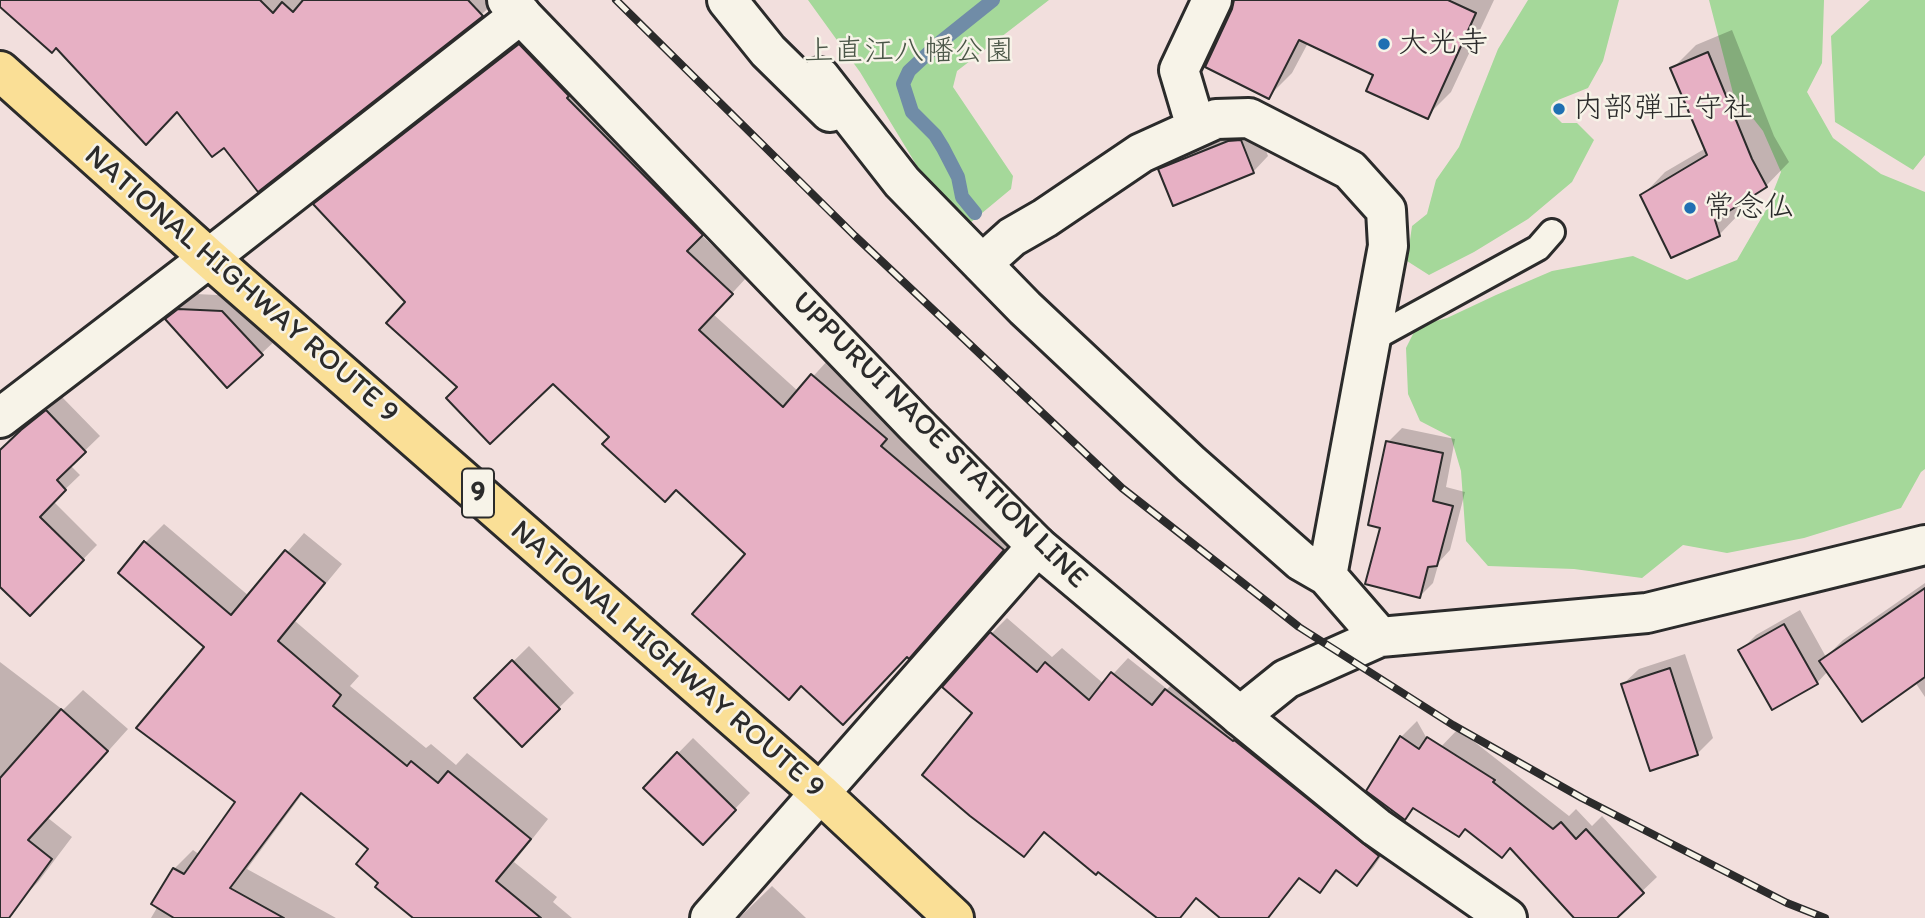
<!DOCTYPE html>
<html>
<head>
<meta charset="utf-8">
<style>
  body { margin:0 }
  canvas { display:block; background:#f2dfdd }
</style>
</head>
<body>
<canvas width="1925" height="918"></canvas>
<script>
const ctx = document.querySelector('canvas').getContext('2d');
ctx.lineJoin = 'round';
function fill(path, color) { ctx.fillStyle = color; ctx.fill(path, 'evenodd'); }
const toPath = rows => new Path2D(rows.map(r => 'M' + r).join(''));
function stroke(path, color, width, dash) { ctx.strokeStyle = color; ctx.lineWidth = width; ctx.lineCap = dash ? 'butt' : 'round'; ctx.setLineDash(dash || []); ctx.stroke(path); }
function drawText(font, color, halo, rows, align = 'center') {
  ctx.font = font + ' Itim,"Klee One",sans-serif'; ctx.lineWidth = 5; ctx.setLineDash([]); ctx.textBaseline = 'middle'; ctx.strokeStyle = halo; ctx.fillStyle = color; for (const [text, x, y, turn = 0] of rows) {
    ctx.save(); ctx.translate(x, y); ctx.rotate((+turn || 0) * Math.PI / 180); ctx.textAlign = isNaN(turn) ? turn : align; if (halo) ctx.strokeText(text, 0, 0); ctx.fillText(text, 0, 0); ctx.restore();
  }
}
fill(toPath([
  [808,0,1049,0,957,71,953,87,1013,176,1011,189,970,223,931,189,860,72],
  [1528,0,1619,0,1603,61,1588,88,1558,100,1551,112,1562,123,1577,123,1594,140,1572,182,1528,219,1474,252,1429,275,1407,261,1412,226,1427,214,1436,180,1459,147,1498,49],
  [1709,0,1824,0,1822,63,1807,92,1833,138,1881,174,1925,192,1925,469,1921,472,1901,508,1804,538,1727,553,1683,545,1642,578,1574,569,1488,566,1466,541,1461,471,1451,437,1420,421,1408,394,1406,348,1417,326,1447,318,1496,295,1552,271,1633,256,1687,280,1737,260,1766,210,1781,172,1763,131,1733,93],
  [1870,0,1925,0,1925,155,1913,170,1835,122,1831,36]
]), '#a5d89a');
fill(toPath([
  [6,0,497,0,482,14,258,189,224,145,177,110,57,46],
  [1234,0,1494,0,1451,92,1427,116,1376,74,1308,43,1292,73,1268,97,1234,10],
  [535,29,717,219,701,235,747,277,713,314,799,392,828,360,1018,534,924,641,748,554,677,488,611,436,553,382,459,387,407,302,316,204,331,189],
  [1732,30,1774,136,1789,162,1766,186,1739,202,1742,211,1719,235,1642,196,1665,172,1706,148,1672,69,1696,45],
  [1257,125,1268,156,1253,172,1160,170,1176,154],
  [196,294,238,296,278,338,228,385,167,319],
  [62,397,100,436,70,465,80,475,53,501,97,545,30,614,0,584,0,451],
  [1402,428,1455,439,1446,487,1465,492,1450,550,1439,562,1433,583,1420,596,1382,527,1388,442],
  [164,524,249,596,304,533,342,564,295,621,359,676,350,686,426,748,431,744,456,765,467,753,548,819,514,862,557,897,553,902,572,918,415,918,381,882,370,849,303,793,247,869,336,918,151,918,158,906,154,904,174,869,193,850,200,855,238,802,207,647,145,543],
  [1925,583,1925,697,1915,682,1828,671,1817,683,1741,650,1756,635,1800,610,1826,657,1843,640],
  [1007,618,1052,657,1062,648,1104,684,1128,658,1167,689,1182,675,1393,839,1373,868,1357,884,1339,870,1320,890,1301,877,1269,918,1223,918,1197,897,1180,918,1160,918,1046,832,1024,855,975,713,991,634],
  [529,646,574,693,522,744,476,698],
  [1685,654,1713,738,1697,754,1623,684,1639,669],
  [0,662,63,710,83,690,128,729,48,818,72,837,38,882,18,903,0,890],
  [1417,721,1435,753,1458,729,1569,816,1576,809,1592,826,1602,816,1657,877,1614,918,1577,918,1442,771,1420,802,1404,818,1368,790,1402,736],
  [693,738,750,793,718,827,645,787],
  [772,886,806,918,739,918]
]), '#0003');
stroke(toPath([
  [975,213,962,197,958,177,943,148,935,135,912,112,903,84,909,71,938,44,993,0]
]), '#708ca7', 14);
const building = toPath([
  [0,0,260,0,273,13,282,2,293,12,303,0,468,0,483,16,258,192,224,148,212,157,177,112,146,145,56,48,52,53,0,7,0,0],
  [1234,0,1448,0,1476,13,1428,119,1366,91,1373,75,1299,40,1269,99,1205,67,1232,9,1234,0],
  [519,44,569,96,567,98,703,235,687,251,733,294,699,330,783,407,811,374,887,439,881,446,1004,550,909,659,907,657,843,725,801,686,789,700,692,614,745,554,676,490,665,502,602,444,609,437,553,384,490,444,446,398,457,387,386,323,405,302,313,204,519,44],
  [1708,52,1752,159,1767,187,1715,220,1720,236,1671,258,1640,195,1707,155,1670,68,1708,52],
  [1241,140,1254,173,1173,206,1158,169,1228,141,1241,140],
  [178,309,222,311,263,355,227,388,165,319,178,309],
  [46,410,86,452,57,480,66,490,40,517,84,560,30,616,0,587,0,450,21,430,46,410],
  [1386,441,1443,453,1433,501,1453,506,1437,566,1428,567,1420,598,1365,584,1380,528,1368,525,1386,441],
  [144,541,231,615,285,550,325,583,278,641,341,695,333,706,407,766,411,761,438,783,448,771,531,839,496,881,541,918,413,918,375,887,378,883,356,864,368,849,301,793,230,888,284,918,174,918,151,904,173,868,184,874,235,802,136,728,204,647,118,573,144,541],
  [1925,588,1925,677,1862,722,1819,661,1925,588],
  [1784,624,1818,684,1772,710,1738,650,1784,624],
  [990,632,1037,672,1045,662,1089,700,1111,672,1152,705,1165,689,1233,741,1234,740,1379,856,1357,886,1336,870,1320,893,1299,878,1268,918,1220,918,1196,898,1180,918,1157,918,1098,872,1096,875,1044,832,1024,857,970,816,922,775,972,713,942,687,990,632],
  [512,660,560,709,522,747,474,698,512,660],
  [1670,668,1698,755,1650,771,1621,684,1670,668],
  [61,709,108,751,28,840,52,859,9,918,0,918,0,778,61,709],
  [1400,736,1419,749,1427,737,1495,780,1493,782,1553,829,1561,822,1576,839,1586,829,1644,893,1617,918,1574,918,1510,848,1502,858,1465,829,1459,837,1413,808,1405,820,1366,791,1400,736],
  [677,752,736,810,703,845,643,788,677,752]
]);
fill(building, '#e7b0c4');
stroke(building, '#2b2b2b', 2);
const lane = toPath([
  [1372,339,1538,248,1552,232]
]);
const street = toPath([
  [727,0,768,51,830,112],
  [820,77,902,182,1025,308,1191,464,1301,561,1327,576,1380,637],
  [1196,127,1179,70,1212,0],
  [982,264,1012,237,1045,218,1141,153,1216,119,1249,118,1350,170,1386,210,1388,246,1327,576],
  [0,418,209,258,521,14],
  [1240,716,1286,679,1380,637,1647,613,1925,545],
  [710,918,1037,546]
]);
const secondary = toPath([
  [507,0,915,424,1037,546,1240,716,1376,827,1507,918]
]);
const highway = toPath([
  [0,71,209,258,820,793,954,918]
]);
stroke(lane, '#2b2b2b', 30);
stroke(street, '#2b2b2b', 44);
stroke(secondary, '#2b2b2b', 44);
stroke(highway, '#2b2b2b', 44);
stroke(lane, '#f7f3e8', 24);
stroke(street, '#f7f3e8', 38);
stroke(secondary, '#f7f3e8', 38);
stroke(highway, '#fadf96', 38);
const rail = toPath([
  [616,0,855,236,1122,488,1299,627,1453,725,1582,798,1787,903,1825,918]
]);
stroke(rail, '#2b2b2b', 8);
stroke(rail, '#f7f3e8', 5, [16]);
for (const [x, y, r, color] of [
  [1384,44,7,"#1f6fb2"],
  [1559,109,7,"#1f6fb2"],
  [1690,208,7,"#1f6fb2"]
]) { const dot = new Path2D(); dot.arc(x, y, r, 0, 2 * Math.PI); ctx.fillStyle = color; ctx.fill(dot); stroke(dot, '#f7f3e8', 2.5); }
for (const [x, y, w] of [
  [478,493,32]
]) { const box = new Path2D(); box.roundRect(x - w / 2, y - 24.5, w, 49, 5); ctx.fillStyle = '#f7f3e8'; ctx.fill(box); stroke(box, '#2b2b2b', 2); }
drawText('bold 28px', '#2b2b2b', null, [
  ["9",478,493]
]);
drawText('30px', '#2b2b2b', '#f7f3e8', [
  ["大光寺",1398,44],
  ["内部弾正守社",1573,109],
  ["常念仏",1704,208]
], 'left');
drawText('30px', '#4a5647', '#f7f3e8', [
  ["上直江八幡公園",909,52]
]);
drawText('30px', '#2b2b2b', '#f7f3e8', [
  ["NATIONAL HIGHWAY ROUTE 9",241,285,41],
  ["UPPURUI NAOE STATION LINE",939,441,45],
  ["NATIONAL HIGHWAY ROUTE 9",667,660,41]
]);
</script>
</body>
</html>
